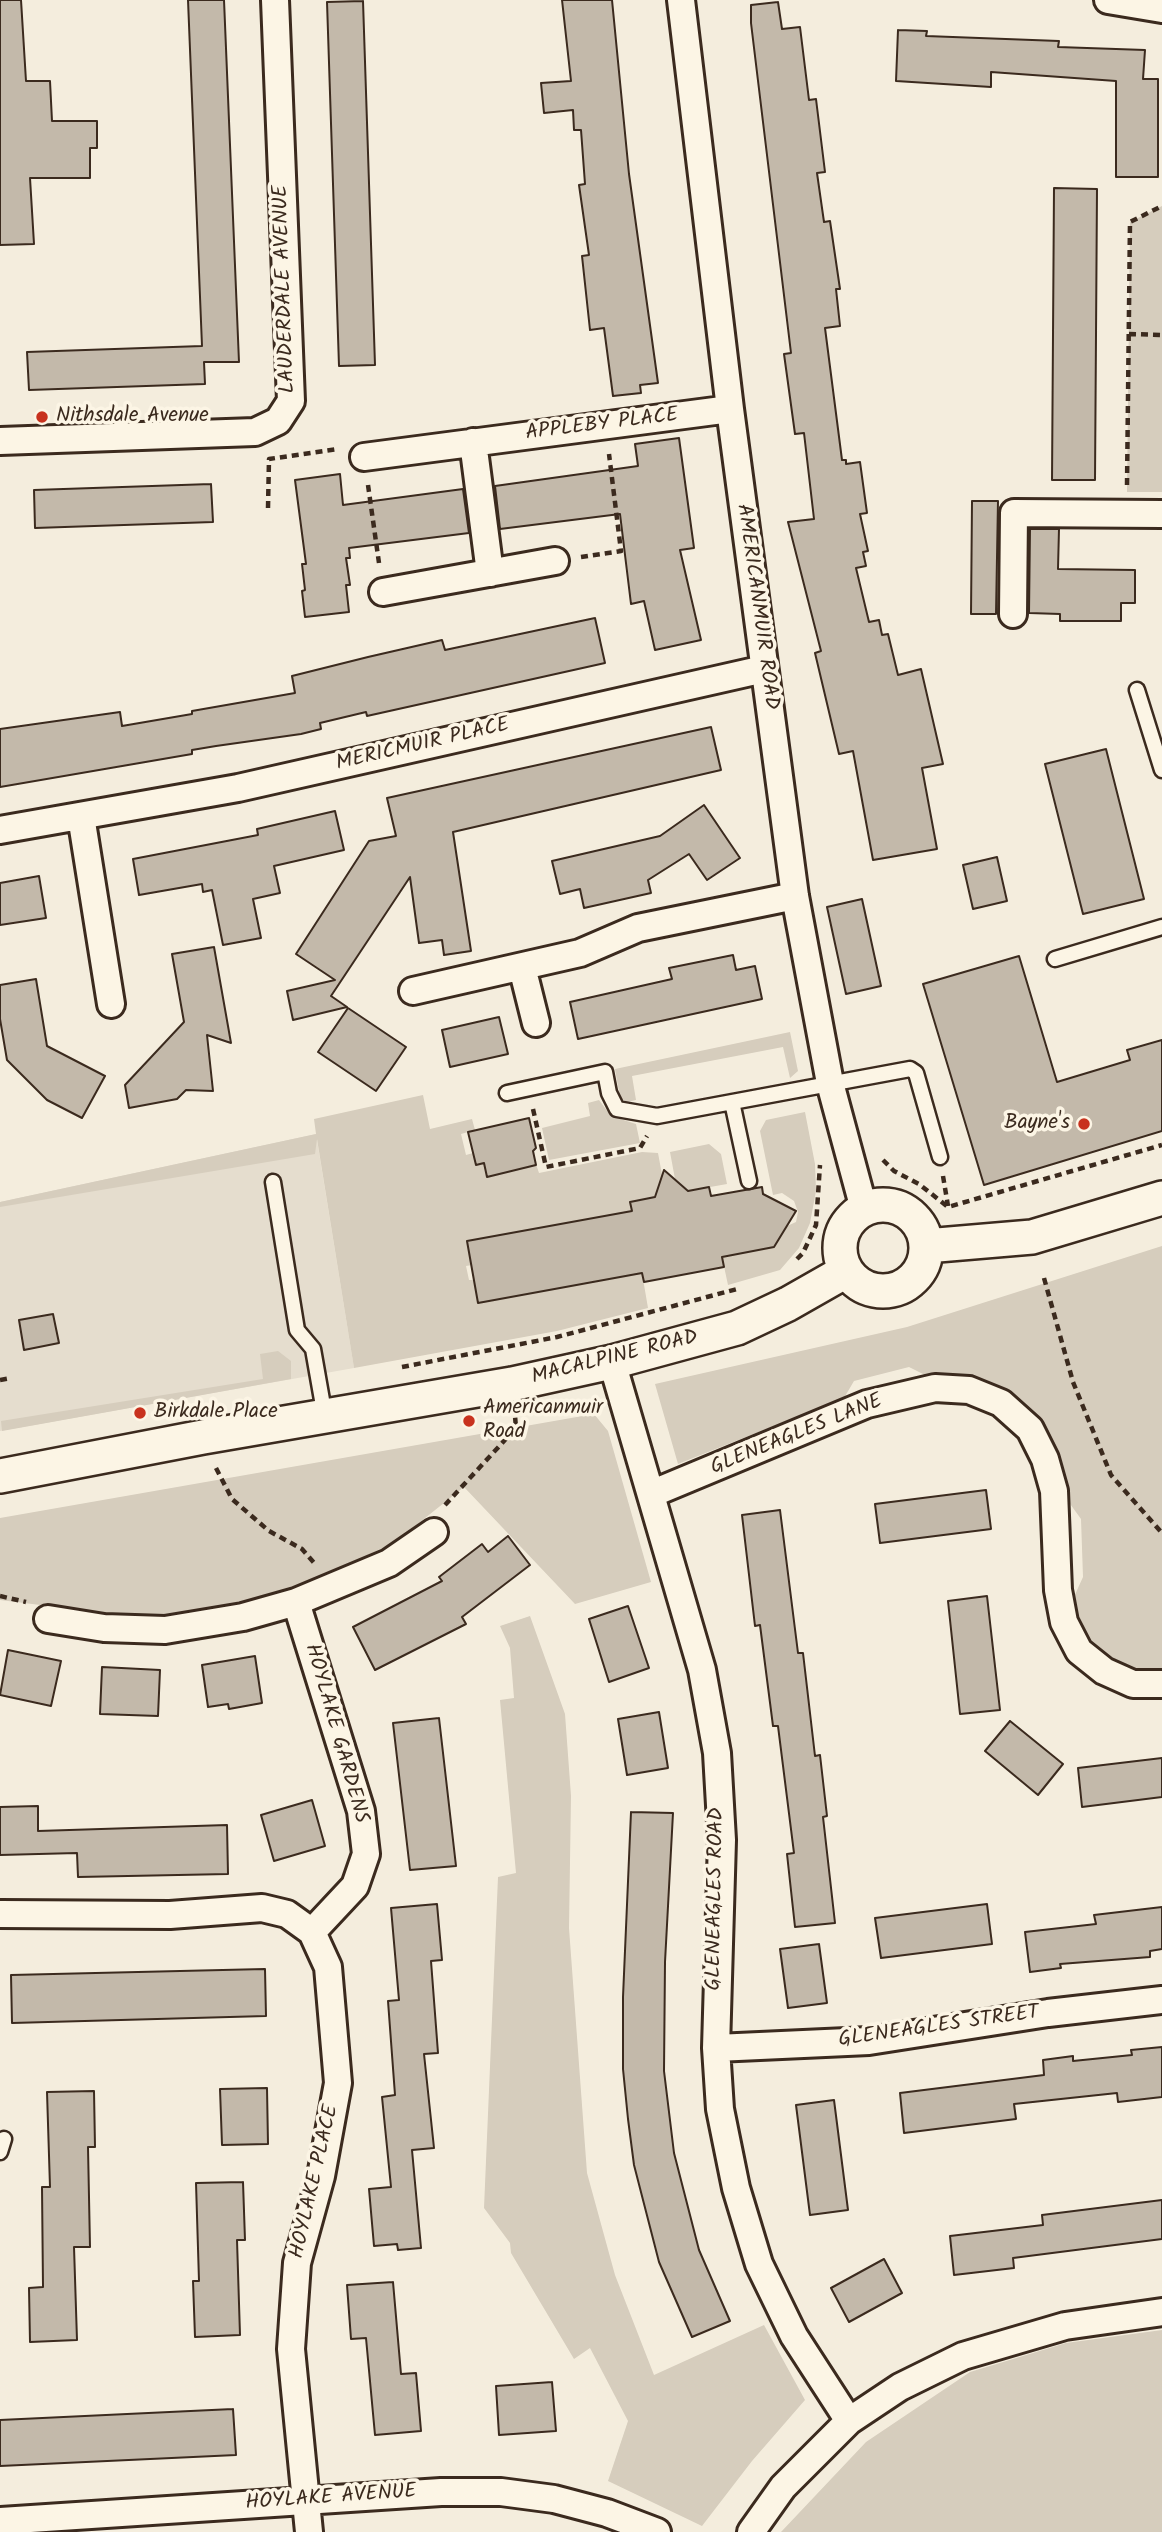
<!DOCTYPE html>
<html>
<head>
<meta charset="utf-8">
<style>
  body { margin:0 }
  canvas { display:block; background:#f4eddd }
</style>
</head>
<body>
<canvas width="1162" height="2532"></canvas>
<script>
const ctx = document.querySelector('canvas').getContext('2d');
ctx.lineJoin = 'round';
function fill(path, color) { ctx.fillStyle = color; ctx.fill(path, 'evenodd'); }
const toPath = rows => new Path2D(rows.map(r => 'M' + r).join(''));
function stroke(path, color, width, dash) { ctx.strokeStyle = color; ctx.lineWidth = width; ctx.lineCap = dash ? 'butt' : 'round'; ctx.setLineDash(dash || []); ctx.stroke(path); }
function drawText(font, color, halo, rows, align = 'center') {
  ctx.font = font + ' Kalam,sans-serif'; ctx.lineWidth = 7; ctx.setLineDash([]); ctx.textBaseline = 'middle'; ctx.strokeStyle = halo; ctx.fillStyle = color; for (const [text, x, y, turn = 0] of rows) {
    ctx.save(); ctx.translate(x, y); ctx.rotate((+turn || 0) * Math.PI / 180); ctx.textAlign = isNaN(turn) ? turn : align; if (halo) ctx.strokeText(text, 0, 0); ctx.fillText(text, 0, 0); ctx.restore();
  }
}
fill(toPath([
  [316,1134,354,1368,0,1431,0,1202]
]), '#e5ddce');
fill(toPath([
  [1162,206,1162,492,1127,492,1130,222],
  [790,1032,798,1071,790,1078,783,1047,632,1076,636,1100,627,1102,620,1098,615,1069],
  [423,1095,430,1129,472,1119,475,1130,461,1134,466,1155,473,1153,484,1163,487,1177,536,1164,539,1173,642,1152,658,1153,663,1180,658,1189,659,1196,630,1202,632,1211,467,1242,472,1265,466,1266,469,1280,642,1273,648,1308,557,1331,354,1368,317,1139,315,1154,0,1207,0,1202,316,1134,314,1119],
  [599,1100,611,1116,636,1124,640,1143,549,1160,542,1128,590,1116,588,1103],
  [805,1112,815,1164,816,1191,810,1223,799,1248,780,1270,728,1285,722,1257,773,1247,778,1241,776,1231,796,1222,798,1212,794,1201,782,1193,773,1195,760,1131,766,1120],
  [709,1144,721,1154,727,1184,682,1192,680,1184,675,1179,670,1152],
  [1162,1246,1162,1670,1143,1672,1116,1665,1092,1648,1078,1624,1073,1599,1083,1577,1081,1519,1068,1501,1050,1441,1024,1404,983,1380,927,1376,909,1367,854,1381,844,1398,678,1464,655,1384,907,1327],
  [278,1351,291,1361,291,1379,2,1431,1,1421,263,1379,260,1354],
  [594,1414,608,1431,651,1582,575,1604,464,1487,395,1542,326,1575,268,1596,198,1614,137,1617,0,1600,0,1518],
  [530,1616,565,1714,571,1796,569,1928,587,2173,615,2275,654,2375,764,2325,805,2400,752,2461,702,2526,608,2481,628,2421,590,2348,574,2359,511,2253,510,2243,484,2208,498,1877,516,1873,500,1700,514,1698,510,1648,500,1626],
  [1162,2330,1162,2532,781,2532,866,2442,970,2372,1066,2343]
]), '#d6cdbd');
const building = toPath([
  [0,0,21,0,26,81,50,81,52,121,97,121,97,148,90,148,90,178,30,178,34,244,0,245,0,0],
  [188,0,224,0,239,362,204,362,205,384,29,390,27,352,202,346,188,0],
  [562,0,612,0,629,174,658,383,640,385,641,393,613,396,604,328,590,330,582,256,589,255,579,185,585,184,581,130,574,130,573,110,544,113,541,83,571,81,562,0],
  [363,1,375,365,339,366,327,2,363,1],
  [778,2,782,29,800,27,809,100,816,99,825,172,817,173,824,222,830,221,840,289,836,289,840,326,825,328,842,460,846,460,846,464,860,462,867,513,860,514,868,551,863,552,866,566,856,568,869,622,879,620,882,635,888,634,898,675,921,669,943,764,922,768,937,849,873,860,853,751,839,754,815,653,821,651,788,522,814,519,804,433,795,434,784,354,791,353,751,23,751,5,778,2],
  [898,30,927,31,926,36,1059,41,1058,47,1145,50,1143,79,1158,79,1158,177,1116,177,1116,81,991,72,991,87,896,81,898,30],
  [1054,188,1097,189,1095,480,1052,480,1054,188],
  [679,438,694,548,680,550,701,640,655,650,644,601,631,604,620,514,500,529,495,486,638,466,635,444,679,438],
  [340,474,343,505,463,489,469,533,349,548,350,558,346,558,350,585,346,585,349,612,305,617,302,591,305,590,302,564,306,564,295,480,340,474],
  [211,484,213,522,35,528,34,490,211,484],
  [972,501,998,501,996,614,971,614,972,501],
  [1030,529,1059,529,1058,569,1135,570,1135,603,1121,603,1121,621,1060,621,1060,614,1029,613,1030,529],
  [595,618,605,663,367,716,366,712,320,723,321,729,301,734,216,746,192,750,192,754,0,787,0,729,120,712,122,726,192,714,192,711,295,693,292,676,368,657,442,640,445,650,595,618],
  [711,727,721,770,453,832,471,951,444,955,442,940,419,943,410,877,331,996,347,1007,293,1020,287,991,335,980,296,954,369,841,396,836,387,798,711,727],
  [1106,749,1144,899,1083,914,1045,764,1106,749],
  [704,805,740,858,707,880,689,854,648,880,651,893,584,908,580,889,560,894,552,861,660,836,704,805],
  [335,811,344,850,274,866,280,893,253,899,261,938,223,945,212,890,203,892,202,884,139,895,133,859,258,835,257,829,335,811],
  [997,857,1007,901,973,909,963,865,997,857],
  [39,876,46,918,0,925,0,883,39,876],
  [862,899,881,986,846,994,827,907,862,899],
  [214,947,231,1043,207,1035,213,1091,186,1090,177,1099,129,1108,125,1085,184,1022,172,954,214,947],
  [733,955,736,970,755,966,762,999,578,1039,570,1002,672,979,669,968,733,955],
  [1019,956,1057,1082,1130,1060,1127,1050,1162,1040,1162,1131,984,1185,923,984,1019,956],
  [36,979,47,1046,105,1076,82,1118,47,1100,7,1060,0,1019,0,985,36,979],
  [348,1008,406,1047,376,1091,318,1052,348,1008],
  [499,1017,508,1054,450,1067,442,1030,499,1017],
  [529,1118,536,1148,533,1151,536,1165,487,1177,484,1163,476,1165,468,1132,529,1118],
  [664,1170,688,1191,709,1187,711,1196,762,1187,763,1194,796,1211,774,1247,722,1257,724,1267,644,1282,642,1273,478,1303,467,1241,632,1211,630,1202,655,1197,664,1170],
  [53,1314,59,1343,24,1350,19,1320,53,1314],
  [986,1490,991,1529,880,1543,875,1504,986,1490],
  [780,1510,798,1653,803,1653,815,1756,820,1755,827,1816,823,1817,835,1923,795,1927,787,1854,794,1853,778,1726,773,1726,760,1625,755,1626,742,1515,780,1510],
  [508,1536,530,1565,462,1617,466,1624,375,1670,353,1627,442,1581,439,1577,482,1544,488,1552,508,1536],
  [987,1596,1000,1710,960,1714,948,1601,987,1596],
  [628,1606,649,1668,609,1682,589,1619,628,1606],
  [8,1650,61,1661,51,1706,0,1695,8,1650],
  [255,1656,262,1703,229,1709,228,1704,208,1707,202,1665,255,1656],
  [102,1667,160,1670,158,1716,100,1714,102,1667],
  [659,1712,668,1768,627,1775,618,1719,659,1712],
  [439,1718,456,1866,410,1870,393,1723,439,1718],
  [1010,1721,1063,1764,1038,1795,985,1751,1010,1721],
  [1162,1758,1162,1797,1082,1807,1078,1768,1162,1758],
  [312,1800,325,1846,274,1861,261,1815,312,1800],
  [38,1806,38,1831,227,1825,228,1874,78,1877,77,1853,0,1855,0,1807,38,1806],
  [631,1812,673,1813,665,1962,664,2071,674,2153,699,2250,730,2321,692,2337,659,2262,634,2165,628,2119,623,2069,623,1997,631,1812],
  [437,1904,442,1960,431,1961,438,2053,424,2054,434,2148,412,2150,421,2248,398,2250,397,2244,374,2246,369,2189,391,2187,382,2097,395,2095,388,2001,399,2000,391,1908,437,1904],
  [987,1904,992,1944,881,1958,875,1918,987,1904],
  [1162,1907,1162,1949,1150,1951,1150,1957,1060,1964,1061,1968,1030,1972,1025,1932,1096,1924,1094,1915,1162,1907],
  [819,1944,827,2003,788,2008,780,1949,819,1944],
  [265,1969,266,2016,12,2023,11,1975,265,1969],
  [1162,2047,1162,2097,1118,2102,1117,2093,1014,2104,1016,2119,904,2133,900,2093,1044,2075,1043,2060,1073,2056,1073,2061,1132,2055,1131,2050,1162,2047],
  [267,2088,268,2144,222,2145,220,2089,267,2088],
  [94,2091,95,2147,88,2147,90,2247,74,2247,77,2340,30,2342,29,2288,43,2287,42,2187,50,2187,47,2092,94,2091],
  [834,2100,848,2210,810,2215,796,2105,834,2100],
  [243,2182,245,2240,237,2240,240,2335,195,2337,193,2281,199,2281,196,2183,243,2182],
  [1162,2200,1162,2239,1013,2258,1014,2268,954,2275,950,2236,1043,2225,1042,2215,1162,2200],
  [884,2259,902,2293,849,2322,831,2288,884,2259],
  [393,2282,401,2374,416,2373,421,2431,375,2435,366,2338,351,2339,347,2285,393,2282],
  [552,2382,556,2431,499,2435,496,2386,552,2382],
  [233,2409,236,2455,0,2466,0,2420,233,2409]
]);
fill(building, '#c3b9aa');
stroke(building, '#3b2a1e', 2);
const service = toPath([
  [1137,690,1162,770],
  [1055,959,1162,927],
  [507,1093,605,1072,609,1093,617,1109,657,1116,910,1069,916,1073,940,1157],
  [732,1102,749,1181],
  [273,1182,297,1330,313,1349,325,1417],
  [0,2152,4,2139]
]);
const minor = toPath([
  [681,0,730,409,795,896,830,1083,864,1209],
  [1108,0,1162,9],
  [0,441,255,432,278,421,291,401,275,0],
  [473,442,490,573],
  [364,457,730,409],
  [383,592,555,561],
  [1013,614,1014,513,1162,514],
  [81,816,111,1004],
  [0,830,238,788,764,669],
  [522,967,536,1023],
  [413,991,580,953,638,928,795,896],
  [612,1362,702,1670,717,1753,722,1840,716,2048,720,2109,736,2188,759,2264,794,2336,849,2421],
  [651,1494,867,1404,935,1388,969,1390,1001,1403,1030,1429,1045,1459,1054,1491,1058,1590,1064,1622,1079,1651,1104,1671,1133,1684,1162,1684],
  [296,1602,361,1811,366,1854,355,1886,312,1932],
  [48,1619,104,1628,165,1630,243,1617,296,1602,389,1563,434,1532],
  [0,1914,170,1915,262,1908,287,1914,312,1932,328,1967,338,2083,321,2176,297,2263,291,2349,309,2532],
  [716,2048,869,2041,1048,2013,1162,2000],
  [0,2521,441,2492,501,2492,554,2499,607,2513,657,2532],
  [751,2532,783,2487,849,2421,900,2387,963,2356,1065,2326,1162,2312]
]);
const tertiary = toPath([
  '840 1248a43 43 0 1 1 86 0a43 43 0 1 1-86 0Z',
  [926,1246,1032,1237,1162,1198],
  [0,1476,203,1437,512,1384,612,1362,737,1328,788,1304,846,1271]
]);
stroke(service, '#3b2a1e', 19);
stroke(minor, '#3b2a1e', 32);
stroke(tertiary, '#3b2a1e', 38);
stroke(toPath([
  [1129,334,1162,335],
  [368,485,379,563],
  [1127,485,1130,222,1162,206],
  [268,508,269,459,338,449],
  [581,557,621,551,609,454],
  [533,1109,546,1167,640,1148,647,1136],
  [883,1160,894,1171,919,1184,948,1207,1162,1145],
  [943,1176,948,1206],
  [797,1259,803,1253,816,1225,820,1165],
  [1044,1278,1073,1382,1111,1475,1162,1533],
  [402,1367,557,1337,737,1289],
  [0,1380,11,1378],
  [216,1468,232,1499,269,1531,302,1549,315,1564],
  [445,1505,516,1428,515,1416],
  [0,1596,26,1602]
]), '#3b2a1e', 4.5, [7, 5]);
stroke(service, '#fcf5e5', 14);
stroke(minor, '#fcf5e5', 26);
stroke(tertiary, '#fcf5e5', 33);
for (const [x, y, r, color] of [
  [42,417,7,"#c8321e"],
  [1084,1124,7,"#c8321e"],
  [140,1413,7,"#c8321e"],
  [469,1421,7,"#c8321e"]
]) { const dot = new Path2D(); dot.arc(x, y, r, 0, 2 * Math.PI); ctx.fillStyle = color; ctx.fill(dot); stroke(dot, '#fcf5e5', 2.5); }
drawText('21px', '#3b2a1e', '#fcf5e5', [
  ["LAUDERDALE AVENUE",286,289,-92],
  ["APPLEBY PLACE",602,426,-7],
  ["AMERICANMUIR ROAD",756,607,82],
  ["MERICMUIR PLACE",423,746,-13],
  ["MACALPINE ROAD",615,1359,-14],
  ["GLENEAGLES LANE",797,1436,-22],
  ["HOYLAKE GARDENS",335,1734,74],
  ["GLENEAGLES ROAD",717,1899,-89],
  ["GLENEAGLES STREET",939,2028,-8],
  ["HOYLAKE PLACE",316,2182,-77],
  ["HOYLAKE AVENUE",331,2499,-4]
]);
drawText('21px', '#3b2a1e', '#fcf5e5', [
  ["Nithsdale Avenue",56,417],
  ["Bayne's",1070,1124,"right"],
  ["Americanmuir",483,1409],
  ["Road",483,1433],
  ["Birkdale Place",154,1413]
], 'left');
</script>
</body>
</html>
